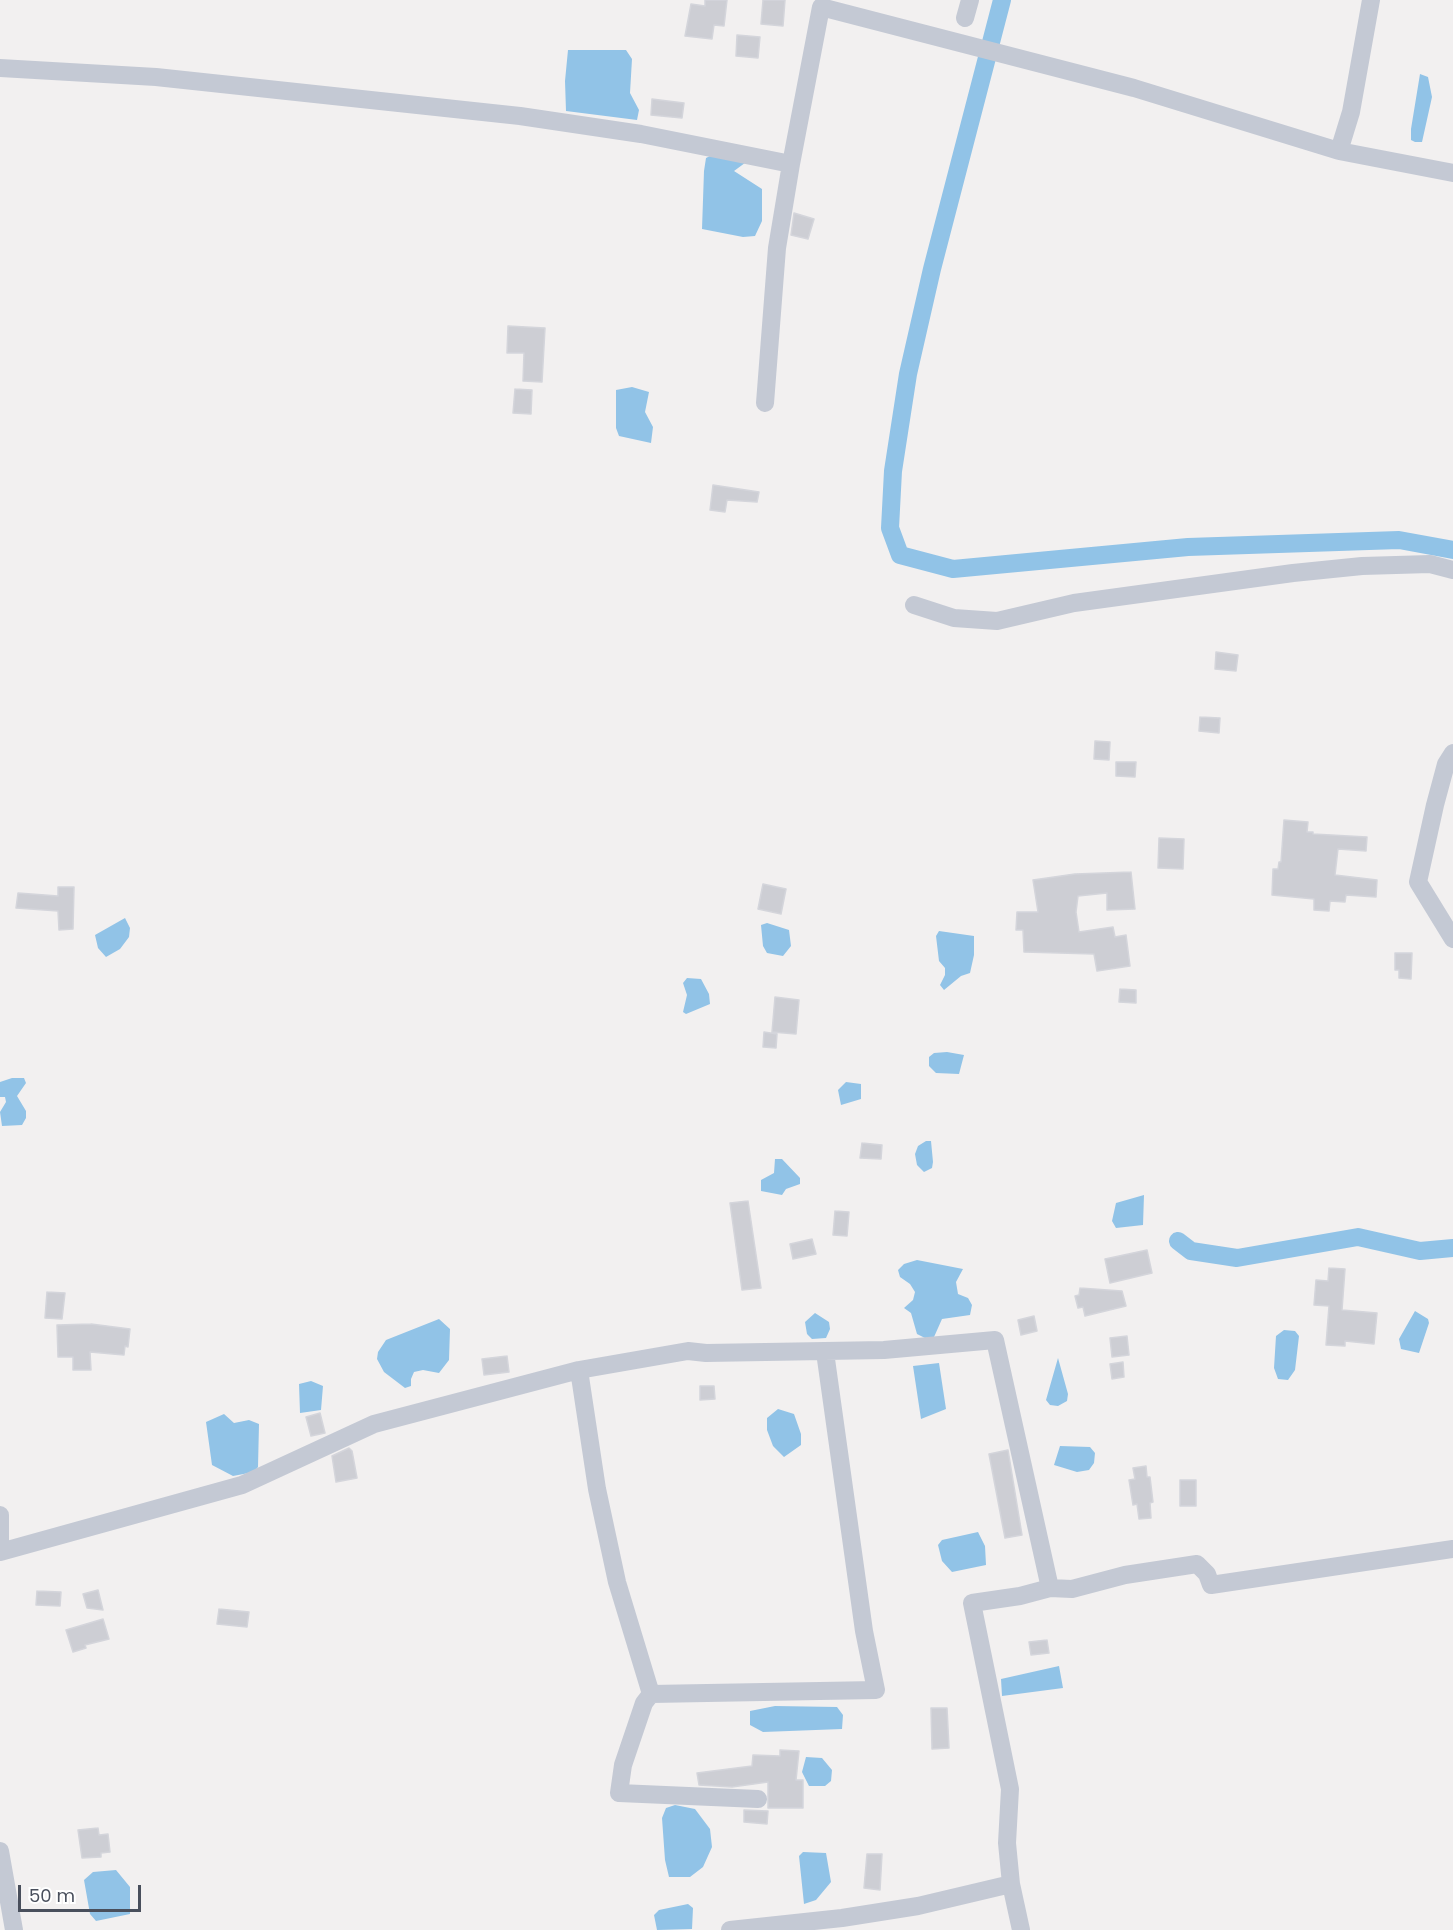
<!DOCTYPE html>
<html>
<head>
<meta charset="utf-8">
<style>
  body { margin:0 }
  #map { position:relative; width:1453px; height:1930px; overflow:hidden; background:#f2f0f0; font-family:Poppins,sans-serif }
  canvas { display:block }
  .scale { position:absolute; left:18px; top:1885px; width:123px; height:27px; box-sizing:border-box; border:3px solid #494f5c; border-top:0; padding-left:8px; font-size:18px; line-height:21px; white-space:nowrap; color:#494f5c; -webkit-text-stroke:4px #fff; paint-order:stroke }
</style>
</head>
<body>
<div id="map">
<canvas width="1453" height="1930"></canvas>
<div class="scale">50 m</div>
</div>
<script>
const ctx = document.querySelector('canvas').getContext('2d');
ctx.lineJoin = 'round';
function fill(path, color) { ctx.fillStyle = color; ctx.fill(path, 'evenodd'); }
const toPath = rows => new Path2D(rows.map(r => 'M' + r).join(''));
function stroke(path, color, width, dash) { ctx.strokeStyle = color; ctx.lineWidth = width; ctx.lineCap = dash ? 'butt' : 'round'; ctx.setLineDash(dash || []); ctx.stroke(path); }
fill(toPath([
  [568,50,626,50,632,59,630,93,639,110,637,120,566,111,565,81],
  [1420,74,1428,77,1432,97,1422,142,1415,142,1411,140,1411,129],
  [712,155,749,160,734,171,762,189,762,221,755,236,743,237,702,229,704,171,706,158],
  [632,387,649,392,645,412,653,427,651,443,619,436,616,428,616,390],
  [125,918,130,928,129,937,120,949,106,957,98,948,95,935],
  [767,923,789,930,791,946,783,956,767,953,763,946,761,925],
  [939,931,974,936,974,955,970,973,961,976,944,990,940,985,945,975,945,968,939,961,936,936],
  [687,978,701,979,709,994,710,1004,686,1014,683,1012,687,995,683,983],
  [947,1052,964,1055,959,1074,936,1073,929,1066,929,1057,934,1053],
  [12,1078,24,1078,26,1083,17,1096,26,1111,26,1118,22,1125,2,1126,0,1112,6,1102,5,1097,0,1097,0,1082],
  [846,1082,861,1084,861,1099,841,1105,838,1090],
  [926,1141,931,1141,933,1162,932,1168,924,1172,917,1165,915,1154,918,1146],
  [775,1159,782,1159,800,1178,800,1184,786,1189,782,1195,761,1191,761,1180,774,1173],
  [1144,1195,1143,1225,1116,1228,1112,1221,1116,1203],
  [917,1260,963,1269,956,1282,958,1294,968,1298,972,1305,970,1315,942,1319,934,1337,925,1338,917,1334,911,1313,904,1308,913,1300,915,1292,910,1284,900,1277,898,1270,904,1264],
  [1415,1311,1428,1319,1429,1323,1419,1353,1401,1349,1399,1339],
  [815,1313,829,1322,830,1329,826,1338,812,1339,807,1334,805,1322],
  [439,1319,450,1329,449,1360,439,1373,423,1370,414,1372,411,1379,411,1386,405,1388,384,1372,377,1359,378,1352,386,1340],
  [1284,1330,1295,1331,1299,1336,1295,1370,1288,1380,1278,1379,1274,1368,1276,1336],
  [1058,1358,1068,1394,1067,1401,1058,1406,1050,1405,1046,1400],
  [939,1363,946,1409,921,1419,913,1366],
  [311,1381,323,1386,321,1410,300,1413,299,1384],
  [778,1409,794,1414,801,1434,801,1445,784,1457,773,1446,767,1430,767,1418],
  [224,1414,234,1423,249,1420,259,1424,258,1467,254,1472,233,1476,212,1465,206,1422],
  [1060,1446,1090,1447,1095,1453,1094,1463,1089,1470,1077,1472,1054,1465],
  [978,1532,985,1546,986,1565,952,1572,942,1561,938,1545,942,1540],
  [1059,1666,1063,1688,1002,1696,1001,1679],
  [775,1706,837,1707,843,1715,842,1729,763,1732,750,1725,750,1711],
  [806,1757,822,1758,832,1770,831,1781,825,1786,809,1786,802,1772],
  [675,1805,695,1809,710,1829,712,1847,703,1867,690,1877,669,1877,665,1860,662,1818,666,1808],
  [803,1852,826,1853,831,1882,816,1900,804,1904,799,1856],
  [116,1870,130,1887,130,1914,96,1921,90,1914,84,1880,93,1872],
  [688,1904,693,1908,692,1929,657,1930,654,1915,659,1910]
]), '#91c3e7');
stroke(toPath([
  [1002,0,932,269,908,374,893,471,890,528,900,555,953,569,1188,547,1399,540,1453,550],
  [1178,1241,1191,1251,1237,1258,1358,1237,1420,1251,1453,1248]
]), '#91c3e7', 18);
const building = toPath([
  [705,0,727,0,724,26,714,25,712,39,685,36,691,4,705,6,705,0],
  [763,0,785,0,783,26,761,24,763,0],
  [737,35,760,37,758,58,736,56,737,35],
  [652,99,684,103,682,118,651,115,652,99],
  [794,213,814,219,808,239,791,235,794,213],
  [508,326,545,328,542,382,523,381,524,353,507,353,508,326],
  [515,389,532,390,531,414,513,413,515,389],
  [713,485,759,492,757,502,727,500,725,512,710,510,713,485],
  [1216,652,1238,655,1236,671,1215,669,1216,652],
  [1200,717,1220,718,1219,733,1199,731,1200,717],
  [1095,741,1110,742,1109,760,1094,759,1095,741],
  [1116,762,1136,762,1135,777,1116,776,1116,762],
  [1284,820,1308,822,1307,832,1313,832,1313,834,1367,837,1366,851,1338,849,1335,875,1377,880,1376,897,1346,895,1345,902,1330,901,1329,911,1314,910,1314,899,1272,895,1273,869,1278,869,1279,862,1281,862,1284,820],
  [1159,838,1184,839,1183,869,1158,868,1159,838],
  [1131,872,1135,909,1107,910,1107,893,1078,896,1076,912,1079,932,1113,927,1115,937,1126,935,1130,966,1097,971,1094,954,1024,952,1023,930,1016,930,1017,912,1038,912,1033,880,1075,874,1131,872],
  [763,884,786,889,781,914,758,909,763,884],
  [58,887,74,887,73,929,59,930,58,911,16,908,18,893,58,896,58,887],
  [1395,953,1412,953,1411,979,1399,978,1399,970,1395,970,1395,953],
  [1120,989,1136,990,1136,1003,1119,1002,1120,989],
  [775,997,799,1000,796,1034,772,1032,775,997],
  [764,1032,777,1034,776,1048,763,1047,764,1032],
  [862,1143,882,1145,881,1159,860,1158,862,1143],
  [748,1201,761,1288,742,1290,730,1203,748,1201],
  [835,1211,849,1212,847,1236,833,1235,835,1211],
  [812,1239,816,1254,793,1259,790,1244,812,1239],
  [1147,1250,1152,1273,1110,1283,1105,1259,1147,1250],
  [1329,1268,1345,1269,1342,1310,1377,1313,1374,1344,1345,1341,1345,1346,1326,1345,1329,1306,1314,1305,1316,1280,1328,1281,1329,1268],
  [1080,1288,1122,1291,1126,1306,1085,1316,1083,1307,1078,1308,1075,1296,1079,1295,1080,1288],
  [47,1292,65,1293,62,1319,45,1318,47,1292],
  [1034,1316,1037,1331,1021,1335,1018,1320,1034,1316],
  [91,1324,130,1329,128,1347,125,1346,124,1355,90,1352,91,1370,73,1370,73,1357,58,1357,57,1325,91,1324],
  [1127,1336,1129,1355,1112,1357,1110,1338,1127,1336],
  [507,1356,509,1372,484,1375,482,1359,507,1356],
  [1123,1362,1124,1377,1112,1379,1110,1364,1123,1362],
  [700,1386,714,1386,715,1399,700,1400,700,1386],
  [320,1413,325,1433,311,1436,306,1417,320,1413],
  [349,1448,352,1451,357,1478,336,1482,332,1456,349,1448],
  [1008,1450,1022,1535,1005,1538,989,1454,1008,1450],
  [1146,1466,1147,1477,1150,1477,1153,1502,1150,1503,1151,1518,1139,1519,1137,1504,1133,1505,1129,1480,1135,1479,1133,1468,1146,1466],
  [1180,1480,1196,1480,1196,1506,1180,1506,1180,1480],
  [98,1590,103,1610,87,1608,83,1594,98,1590],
  [37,1591,61,1592,60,1606,36,1605,37,1591],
  [219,1609,249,1612,247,1627,217,1624,219,1609],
  [103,1619,109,1639,85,1645,86,1648,73,1652,66,1630,103,1619],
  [1047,1640,1049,1653,1031,1655,1029,1642,1047,1640],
  [931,1708,947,1708,949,1748,932,1749,931,1708],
  [780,1750,799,1751,796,1780,803,1780,803,1808,768,1808,768,1782,732,1787,699,1785,697,1773,752,1766,753,1755,780,1756,780,1750],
  [744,1810,768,1811,767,1824,744,1822,744,1810],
  [98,1828,99,1835,108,1834,110,1852,101,1853,101,1857,82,1858,78,1830,98,1828],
  [867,1854,882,1854,880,1890,864,1888,867,1854]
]);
fill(building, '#cdced4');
stroke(building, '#d4d5db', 1.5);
stroke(toPath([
  [965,18,970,0],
  [0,68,156,77,520,116,641,134,791,164,821,7,1134,88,1339,151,1453,173],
  [1339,151,1351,112,1371,0],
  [765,403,777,248,791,164],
  [914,605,954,618,997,621,1074,603,1293,573,1362,566,1430,564,1453,570],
  [1453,753,1446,764,1435,805,1418,882,1453,939],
  [579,1370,688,1351,706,1353,884,1350,995,1340,1050,1588],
  [0,1515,0,1552],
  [0,1552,242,1485,374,1424,579,1370,597,1489,617,1582,651,1694],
  [651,1694,876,1690,864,1631,825,1352],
  [651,1694,644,1703,623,1765,619,1793,758,1799],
  [0,1851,14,1930],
  [1011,1884,1021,1930],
  [730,1930,842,1918,918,1906,1011,1884,1007,1843,1010,1789,972,1603,1020,1596,1050,1588,1072,1589,1125,1575,1197,1564,1207,1574,1211,1585,1453,1549]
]), '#c4c9d4', 18);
</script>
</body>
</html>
